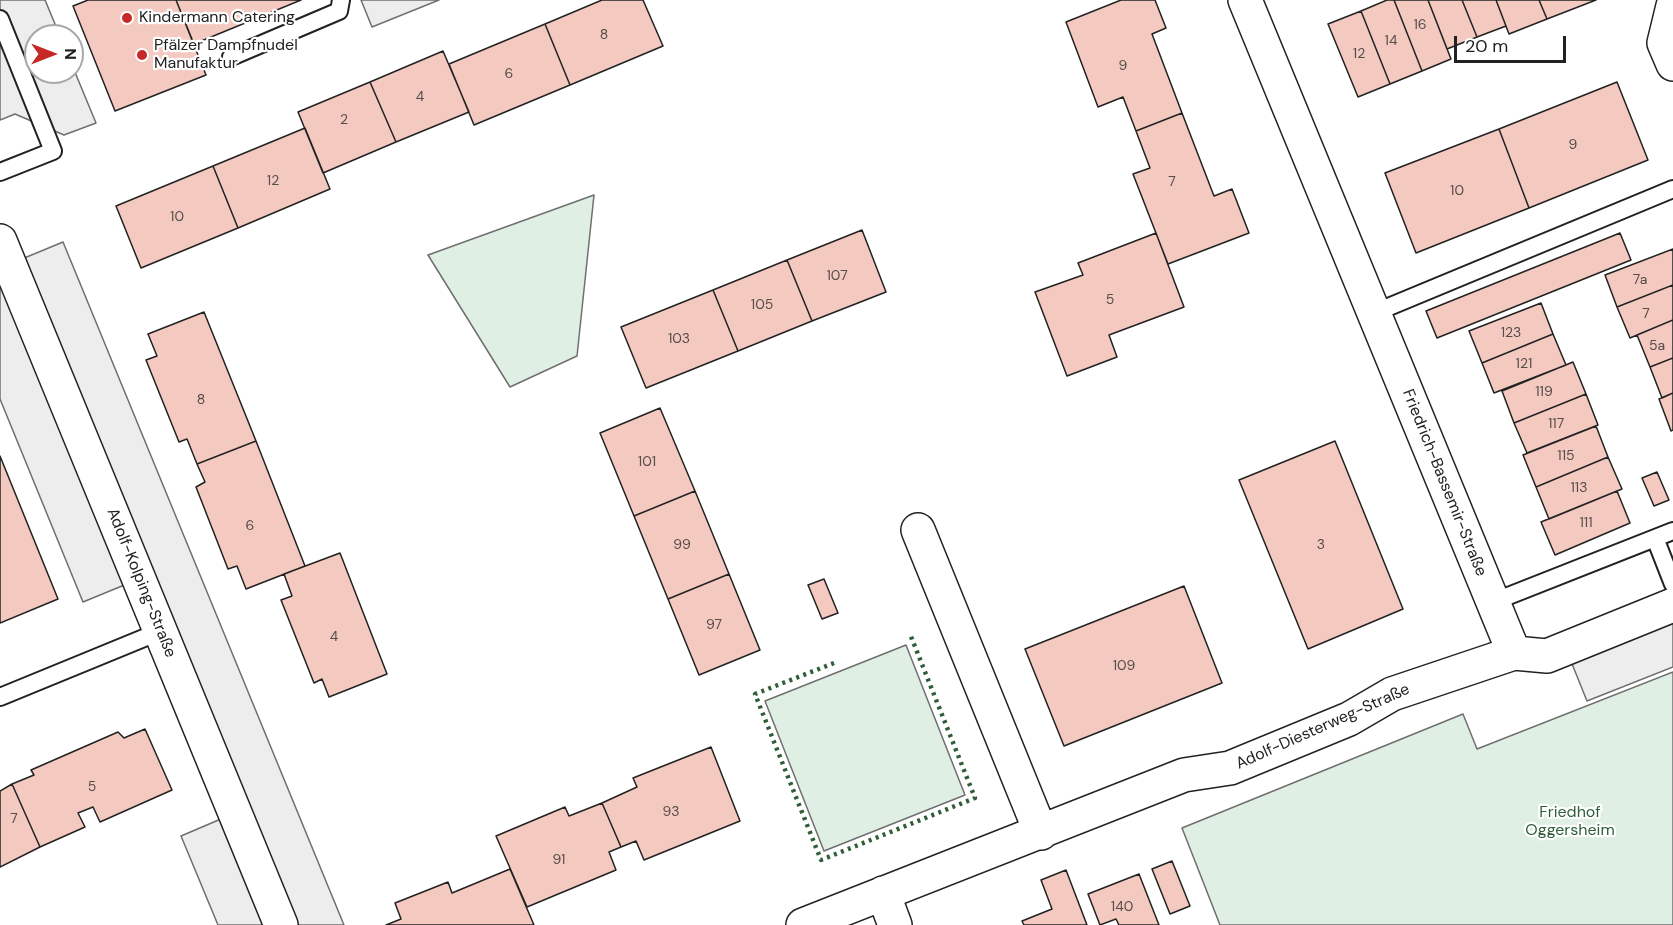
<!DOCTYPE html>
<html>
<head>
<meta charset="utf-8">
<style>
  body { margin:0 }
  #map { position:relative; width:1673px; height:925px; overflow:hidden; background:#fff; font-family:"DM Sans",sans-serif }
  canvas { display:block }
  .north { position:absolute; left:24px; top:24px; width:60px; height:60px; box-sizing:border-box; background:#fff; border:2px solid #a7a7a7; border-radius:50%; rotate:90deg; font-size:16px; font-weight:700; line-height:24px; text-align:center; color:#222 }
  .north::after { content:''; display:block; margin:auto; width:21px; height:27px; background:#c62828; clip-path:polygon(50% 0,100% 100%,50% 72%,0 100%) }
  .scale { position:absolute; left:1454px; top:36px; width:112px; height:27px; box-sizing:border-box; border:3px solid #222; border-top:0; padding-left:8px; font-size:18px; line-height:21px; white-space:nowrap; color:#222; -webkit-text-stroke:4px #fff; paint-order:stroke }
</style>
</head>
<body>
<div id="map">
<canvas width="1673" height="925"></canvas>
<div class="north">N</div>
<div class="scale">20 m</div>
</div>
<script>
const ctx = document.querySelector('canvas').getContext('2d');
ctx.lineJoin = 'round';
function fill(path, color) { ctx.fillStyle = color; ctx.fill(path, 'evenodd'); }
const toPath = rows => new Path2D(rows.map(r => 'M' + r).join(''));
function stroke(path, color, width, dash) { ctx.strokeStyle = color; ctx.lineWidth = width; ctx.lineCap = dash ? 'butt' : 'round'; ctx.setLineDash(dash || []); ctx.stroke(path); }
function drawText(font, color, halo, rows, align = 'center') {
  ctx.font = font + ' "DM Sans",sans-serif'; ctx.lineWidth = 4.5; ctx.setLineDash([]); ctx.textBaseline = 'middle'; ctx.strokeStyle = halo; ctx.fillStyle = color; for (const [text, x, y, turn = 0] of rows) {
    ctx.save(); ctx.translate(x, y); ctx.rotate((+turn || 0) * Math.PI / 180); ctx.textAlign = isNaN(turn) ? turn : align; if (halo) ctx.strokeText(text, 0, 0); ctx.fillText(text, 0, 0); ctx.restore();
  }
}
const green = toPath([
  [594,195,577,356,510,387,428,255,594,195],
  [906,645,965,795,824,851,765,701,906,645],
  [1673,672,1673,925,1220,925,1182,828,1463,714,1477,749,1673,672]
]);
fill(green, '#e0efe3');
stroke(green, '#6f6f6f', 1.5);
const parking = toPath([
  [0,0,45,0,60,36,36,36,36,72,72,72,72,65,96,123,64,135,15,114,0,120,0,0],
  [361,0,439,0,372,27,361,0],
  [63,242,344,925,218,925,181,836,235,813,139,579,83,602,0,399,0,268,63,242],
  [1673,606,1673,667,1587,701,1566,649,1673,606]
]);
fill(parking, '#ededed');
stroke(parking, '#6f6f6f', 1.5);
const building = toPath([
  [88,0,176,0,206,75,115,111,73,6,88,0],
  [176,0,301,0,194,44,176,0],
  [602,0,643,0,663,46,570,85,545,24,602,0],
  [1121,0,1155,0,1166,28,1152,34,1182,113,1136,131,1123,97,1098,107,1066,22,1121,0],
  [1387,0,1394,0,1422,71,1390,84,1361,11,1387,0],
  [1394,0,1428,0,1451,59,1422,71,1394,0],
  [1428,0,1462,0,1477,37,1447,49,1428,0],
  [1462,0,1496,0,1506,26,1477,37,1462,0],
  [1496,0,1539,0,1547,19,1509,34,1496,0],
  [1539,0,1596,0,1547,19,1539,0],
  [1361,11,1390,84,1358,97,1328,24,1361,11],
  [545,24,570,85,474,125,449,64,545,24],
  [443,51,469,112,396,142,370,82,443,51],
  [370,82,396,142,323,173,298,112,370,82],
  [1617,82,1648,160,1529,208,1499,129,1617,82],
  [1182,113,1214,196,1232,189,1249,233,1168,264,1133,174,1150,168,1136,131,1182,113],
  [305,128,330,189,238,228,213,166,305,128],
  [1499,129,1529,208,1416,253,1385,173,1499,129],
  [213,166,238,228,141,268,116,206,213,166],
  [862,230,886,292,812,321,787,260,862,230],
  [1156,233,1184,307,1109,335,1117,357,1067,376,1035,292,1083,275,1078,263,1156,233],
  [1620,233,1631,260,1437,338,1426,311,1620,233],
  [1673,249,1673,285,1617,307,1605,275,1673,249],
  [787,260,812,321,738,351,713,290,787,260],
  [1673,285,1673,320,1630,338,1617,307,1673,285],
  [713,290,738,351,646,388,621,327,713,290],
  [1541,303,1553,334,1482,363,1469,331,1541,303],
  [204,312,256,441,197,464,187,439,179,442,146,360,157,356,148,334,204,312],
  [1673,320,1673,358,1650,367,1637,335,1673,320],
  [1553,334,1566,365,1494,393,1482,363,1553,334],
  [1673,358,1673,393,1662,398,1650,367,1673,358],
  [1573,362,1586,394,1514,423,1502,391,1573,362],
  [1673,393,1673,430,1671,431,1659,399,1673,393],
  [1586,394,1598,425,1527,453,1514,423,1586,394],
  [660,408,695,491,634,516,600,433,660,408],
  [1596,426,1608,457,1536,487,1523,455,1596,426],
  [256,441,305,566,246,589,237,566,228,569,196,487,205,482,197,464,256,441],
  [1335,441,1403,609,1308,649,1239,480,1335,441],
  [0,456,58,599,0,623,0,456],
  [1608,457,1622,489,1549,519,1536,487,1608,457],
  [1657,472,1669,500,1654,506,1642,478,1657,472],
  [695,491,729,574,668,599,634,516,695,491],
  [1617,491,1630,523,1555,555,1541,522,1617,491],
  [340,553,387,674,329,697,322,679,314,683,281,600,292,596,284,574,340,553],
  [729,574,760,650,699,675,668,599,729,574],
  [824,579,838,613,822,619,808,585,824,579],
  [1184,586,1222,683,1064,746,1025,649,1184,586],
  [145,729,172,790,100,822,93,807,78,813,85,827,40,847,12,784,34,775,31,770,118,732,124,738,145,729],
  [711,747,740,821,644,860,636,841,621,847,602,803,637,787,633,778,711,747],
  [12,784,40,847,0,867,0,791,12,784],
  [602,803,621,847,609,852,616,870,527,907,496,836,565,807,569,816,602,803],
  [1172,861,1190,906,1170,914,1152,869,1172,861],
  [510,869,534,925,386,925,401,919,395,903,448,882,452,893,510,869],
  [1066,870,1087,925,1024,925,1022,921,1052,909,1041,880,1066,870],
  [1139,874,1159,925,1119,925,1116,919,1100,925,1088,894,1139,874]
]);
fill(building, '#f3c9c0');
stroke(building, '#222', 1.5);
const service = toPath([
  [0,19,53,151,0,172],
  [231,57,339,11,341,0],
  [1374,313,1673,189],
  [1655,538,1673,584],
  [1493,602,1673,531],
  [0,697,161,631]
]);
const minor = toPath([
  [1245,0,1514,653],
  [1673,6,1664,43,1673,64],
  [0,241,281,925],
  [918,530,1041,833],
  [883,893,895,925],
  [803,925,1184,775,1230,768,1349,719,1392,694,1514,653,1547,656,1673,605]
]);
stroke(service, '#222', 20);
stroke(minor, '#222', 36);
stroke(service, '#fff', 16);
stroke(minor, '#fff', 33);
stroke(toPath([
  [834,663,755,694,821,860,975,798,910,634]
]), '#2f5e38', 4.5, [3, 4.5]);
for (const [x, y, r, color] of [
  [127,18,6,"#c62828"],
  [142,55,6,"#c62828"]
]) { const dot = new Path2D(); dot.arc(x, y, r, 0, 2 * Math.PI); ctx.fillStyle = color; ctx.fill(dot); stroke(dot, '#fff', 2); }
drawText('14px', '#564c4a', null, [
  ["16",1420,25],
  ["8",604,35],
  ["14",1391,41],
  ["12",1359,54],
  ["9",1123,66],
  ["6",509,74],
  ["4",420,97],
  ["2",344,120],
  ["9",1573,145],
  ["12",273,181],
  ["7",1172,182],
  ["10",1457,191],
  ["10",177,217],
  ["107",837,276],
  ["7a",1640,280],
  ["5",1110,300],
  ["105",762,305],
  ["7",1646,314],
  ["123",1511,333],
  ["103",679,339],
  ["5a",1657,346],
  ["121",1524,364],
  ["119",1544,392],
  ["8",201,400],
  ["117",1556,424],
  ["115",1566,456],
  ["101",647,462],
  ["113",1579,488],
  ["111",1586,523],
  ["6",250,526],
  ["99",682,545],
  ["3",1321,545],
  ["97",714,625],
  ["4",334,637],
  ["109",1124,666],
  ["5",92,787],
  ["93",671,812],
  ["7",14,819],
  ["91",559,860],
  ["140",1122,907]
]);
drawText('16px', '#222', '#fff', [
  ["Kindermann Catering",139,18],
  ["Pfälzer Dampfnudel",154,46],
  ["Manufaktur",154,64]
], 'left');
drawText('16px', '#222', '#fff', [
  ["Friedrich-Bassemir-Straße",1444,483,68],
  ["Adolf-Kolping-Straße",141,583,68],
  ["Adolf-Diesterweg-Straße",1323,727,-24]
]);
drawText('16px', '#2f5e38', '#fff', [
  ["Friedhof",1570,813],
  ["Oggersheim",1570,831]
]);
</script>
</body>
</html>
